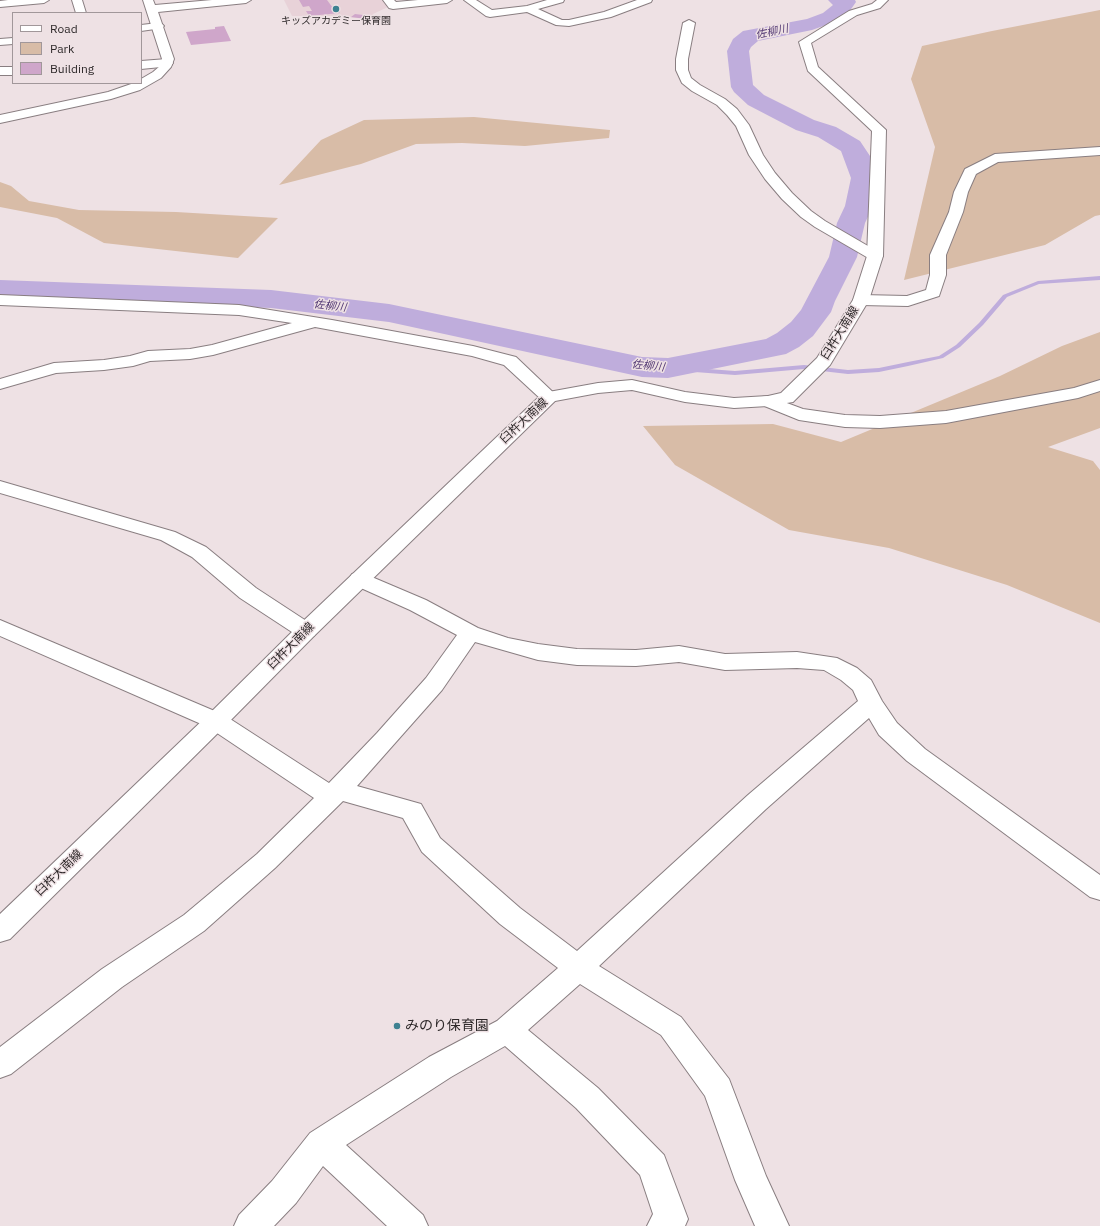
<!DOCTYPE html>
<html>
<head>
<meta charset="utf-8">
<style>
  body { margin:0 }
  #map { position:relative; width:1100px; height:1226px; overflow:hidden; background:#eee1e4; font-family:"IBM Plex Sans",sans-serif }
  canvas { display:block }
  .legend { position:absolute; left:12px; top:12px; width:130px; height:72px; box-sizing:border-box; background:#eee1e4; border:1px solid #a1979a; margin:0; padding:5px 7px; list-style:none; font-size:12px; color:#2e292a }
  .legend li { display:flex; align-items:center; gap:8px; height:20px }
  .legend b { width:20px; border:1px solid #a1979a }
</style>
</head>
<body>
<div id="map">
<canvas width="1100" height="1226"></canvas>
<ul class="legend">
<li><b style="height:5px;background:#fff"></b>Road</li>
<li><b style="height:11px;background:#d8bca7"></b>Park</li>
<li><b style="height:11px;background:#cfa6ca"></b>Building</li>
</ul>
</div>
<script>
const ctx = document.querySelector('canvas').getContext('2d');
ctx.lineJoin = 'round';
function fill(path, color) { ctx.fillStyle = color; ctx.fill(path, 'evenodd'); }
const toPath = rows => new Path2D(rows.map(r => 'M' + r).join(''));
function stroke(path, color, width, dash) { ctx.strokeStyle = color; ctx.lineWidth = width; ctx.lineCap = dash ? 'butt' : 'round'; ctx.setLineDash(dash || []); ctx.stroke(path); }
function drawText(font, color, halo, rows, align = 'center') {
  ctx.font = font + ' "IBM Plex Sans","Noto Sans JP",sans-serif'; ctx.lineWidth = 3; ctx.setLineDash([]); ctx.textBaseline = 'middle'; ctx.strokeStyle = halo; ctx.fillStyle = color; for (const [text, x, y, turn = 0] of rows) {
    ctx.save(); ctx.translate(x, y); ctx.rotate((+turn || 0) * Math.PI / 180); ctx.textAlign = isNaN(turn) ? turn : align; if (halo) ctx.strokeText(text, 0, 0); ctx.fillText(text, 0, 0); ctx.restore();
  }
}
fill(toPath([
  [284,0,383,0,388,7,373,14,371,18,365,19,334,16,292,16]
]), '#e8d2d8');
fill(toPath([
  [1100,10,1100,215,1095,216,1045,245,904,280,935,147,911,79,922,46,992,31],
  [474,117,610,130,609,138,525,146,462,143,416,144,361,164,279,185,321,140,364,120],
  [0,182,11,186,29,201,79,210,176,212,278,218,238,258,104,243,57,218,0,207],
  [1100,332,1100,428,1048,447,1093,461,1100,470,1100,623,1007,585,889,548,789,530,675,465,643,426,773,424,841,442,1000,376,1062,346]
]), '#d8bca7');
fill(toPath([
  [1100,276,1100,280,1039,284,1007,297,983,325,960,347,943,358,908,366,879,372,848,374,804,369,735,375,668,370,665,368,668,366,735,371,804,365,848,370,879,368,908,362,939,356,956,345,979,323,1003,295,1038,281,1100,276]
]), '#bfaddc');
fill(toPath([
  [828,0,855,0,856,2,849,12,837,21,812,30,758,41,751,47,749,51,753,85,764,95,814,120,836,127,860,141,870,156,877,178,873,206,865,223,857,257,835,301,831,312,813,336,799,347,786,354,668,378,642,377,389,322,271,308,0,298,0,280,271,290,389,304,642,357,668,358,766,339,777,333,791,322,801,310,829,257,837,223,845,206,851,178,841,151,818,137,796,130,748,105,734,92,731,87,727,51,733,39,743,31,807,19,823,13,833,5,828,0]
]), '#bfaddc');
fill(toPath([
  [299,0,327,0,333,8,337,8,340,13,309,16,306,11,312,11,309,6,303,7],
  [355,14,371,16,366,19,351,17],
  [224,26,231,41,191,45,186,32,215,29,215,27]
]), '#cfa6ca');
const minor = toPath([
  [8,0,49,0,44,3,0,7,0,1,8,0],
  [72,0,82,0,86,13,76,13,72,0],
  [383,0,394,0,396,2,418,0,452,0,447,3,393,9,389,8,383,0],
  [464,0,476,0,492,10,527,6,547,0,564,0,563,2,538,9,562,20,569,20,604,12,637,0,652,0,651,2,611,17,569,26,556,25,527,12,490,17,486,16,464,0],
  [689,20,695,23,688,59,688,70,691,78,700,85,725,99,737,109,749,125,763,155,775,173,792,193,811,211,825,221,880,253,883,256,880,259,875,261,870,259,815,227,801,217,782,199,765,179,749,155,736,126,727,115,717,105,692,91,682,83,676,70,676,59,683,23,689,20],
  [158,23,162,24,164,26,162,28,141,31,141,25,158,23],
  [13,38,13,44,0,45,0,39,13,38],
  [167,59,171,60,173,63,171,66,141,69,141,61,167,59],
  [0,67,13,67,13,75,0,75,0,67],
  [1100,147,1100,155,998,162,976,174,968,192,963,212,946,255,946,275,939,296,908,306,861,305,855,303,853,300,855,297,861,295,907,296,926,290,930,275,930,255,949,212,954,192,965,169,995,154,1100,147],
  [0,295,239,305,332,320,473,346,516,357,558,397,555,401,549,402,543,401,504,365,472,356,315,327,213,355,190,359,150,361,133,366,104,370,56,373,0,389,0,379,54,363,104,360,130,356,148,351,190,349,212,345,292,323,239,315,0,305,0,295],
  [1100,380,1100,391,1078,398,946,423,880,428,845,427,799,420,762,405,759,401,762,397,768,396,803,409,845,415,880,416,946,411,1074,388,1100,380],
  [0,481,175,532,206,547,256,588,314,626,317,631,314,636,306,638,298,636,240,598,192,557,161,540,0,493,0,481],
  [360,572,426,600,478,628,508,638,538,644,577,649,636,650,679,646,725,654,797,652,837,658,857,668,871,680,882,701,897,723,925,749,1100,875,1100,900,1090,897,907,761,879,735,869,718,766,809,599,966,681,1017,729,1079,766,1176,789,1226,755,1226,735,1180,705,1096,661,1035,580,984,528,1030,598,1088,664,1155,688,1219,685,1226,647,1226,653,1214,640,1175,576,1108,505,1046,451,1077,346,1145,423,1215,428,1226,387,1226,323,1166,296,1203,274,1226,234,1226,239,1215,272,1181,310,1133,429,1057,497,1021,558,968,500,924,422,852,403,818,343,801,275,868,204,931,122,987,11,1074,0,1078,0,1047,102,969,184,915,257,854,314,798,208,727,0,636,0,620,224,715,329,783,377,733,426,678,457,635,410,610,352,584,349,579,352,574,360,572],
  [475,642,538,660,577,665,636,666,679,662,725,670,797,668,824,670,841,680,853,690,858,701,748,795,577,951,520,908,440,838,421,804,357,786,442,690,475,642]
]);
const tertiary = toPath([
  [143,0,153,0,155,5,212,0,251,0,246,3,158,12,174,59,171,67,161,78,140,90,111,99,0,123,0,115,108,92,134,83,141,83,141,79,153,72,160,66,162,59,143,0]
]);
const secondary = toPath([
  [877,0,888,0,880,8,857,15,811,43,818,67,886,130,883,256,869,300,830,365,793,402,768,406,734,408,685,402,632,390,598,393,555,401,314,636,224,727,10,939,0,942,0,914,208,715,298,626,543,393,598,383,632,380,685,392,734,398,768,396,781,393,817,358,853,300,867,256,872,131,808,71,799,42,849,11,872,4,877,0]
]);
stroke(minor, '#897e81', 2);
stroke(tertiary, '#897e81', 2);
stroke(secondary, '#897e81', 2);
fill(minor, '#fff');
fill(tertiary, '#fff');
fill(secondary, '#fff');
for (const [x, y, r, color] of [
  [336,9,4,"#3e8191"],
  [397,1026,4,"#3e8191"]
]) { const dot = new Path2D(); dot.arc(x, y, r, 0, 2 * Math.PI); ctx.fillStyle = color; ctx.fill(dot); stroke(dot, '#eee1e4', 1.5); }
drawText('10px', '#2e292a', '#eee1e4', [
  ["キッズアカデミー保育園",336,21]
]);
drawText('italic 11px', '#543a75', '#eee1e4', [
  ["佐柳川",772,32,-12],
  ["佐柳川",330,306,7],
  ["佐柳川",648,366,6]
]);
drawText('12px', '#2e292a', '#eee1e4', [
  ["臼杵大南線",840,333,-58],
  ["臼杵大南線",524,421,-43],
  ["臼杵大南線",291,646,-45],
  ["臼杵大南線",59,873,-44]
]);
drawText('14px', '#2e292a', '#eee1e4', [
  ["みのり保育園",405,1026]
], 'left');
</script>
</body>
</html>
